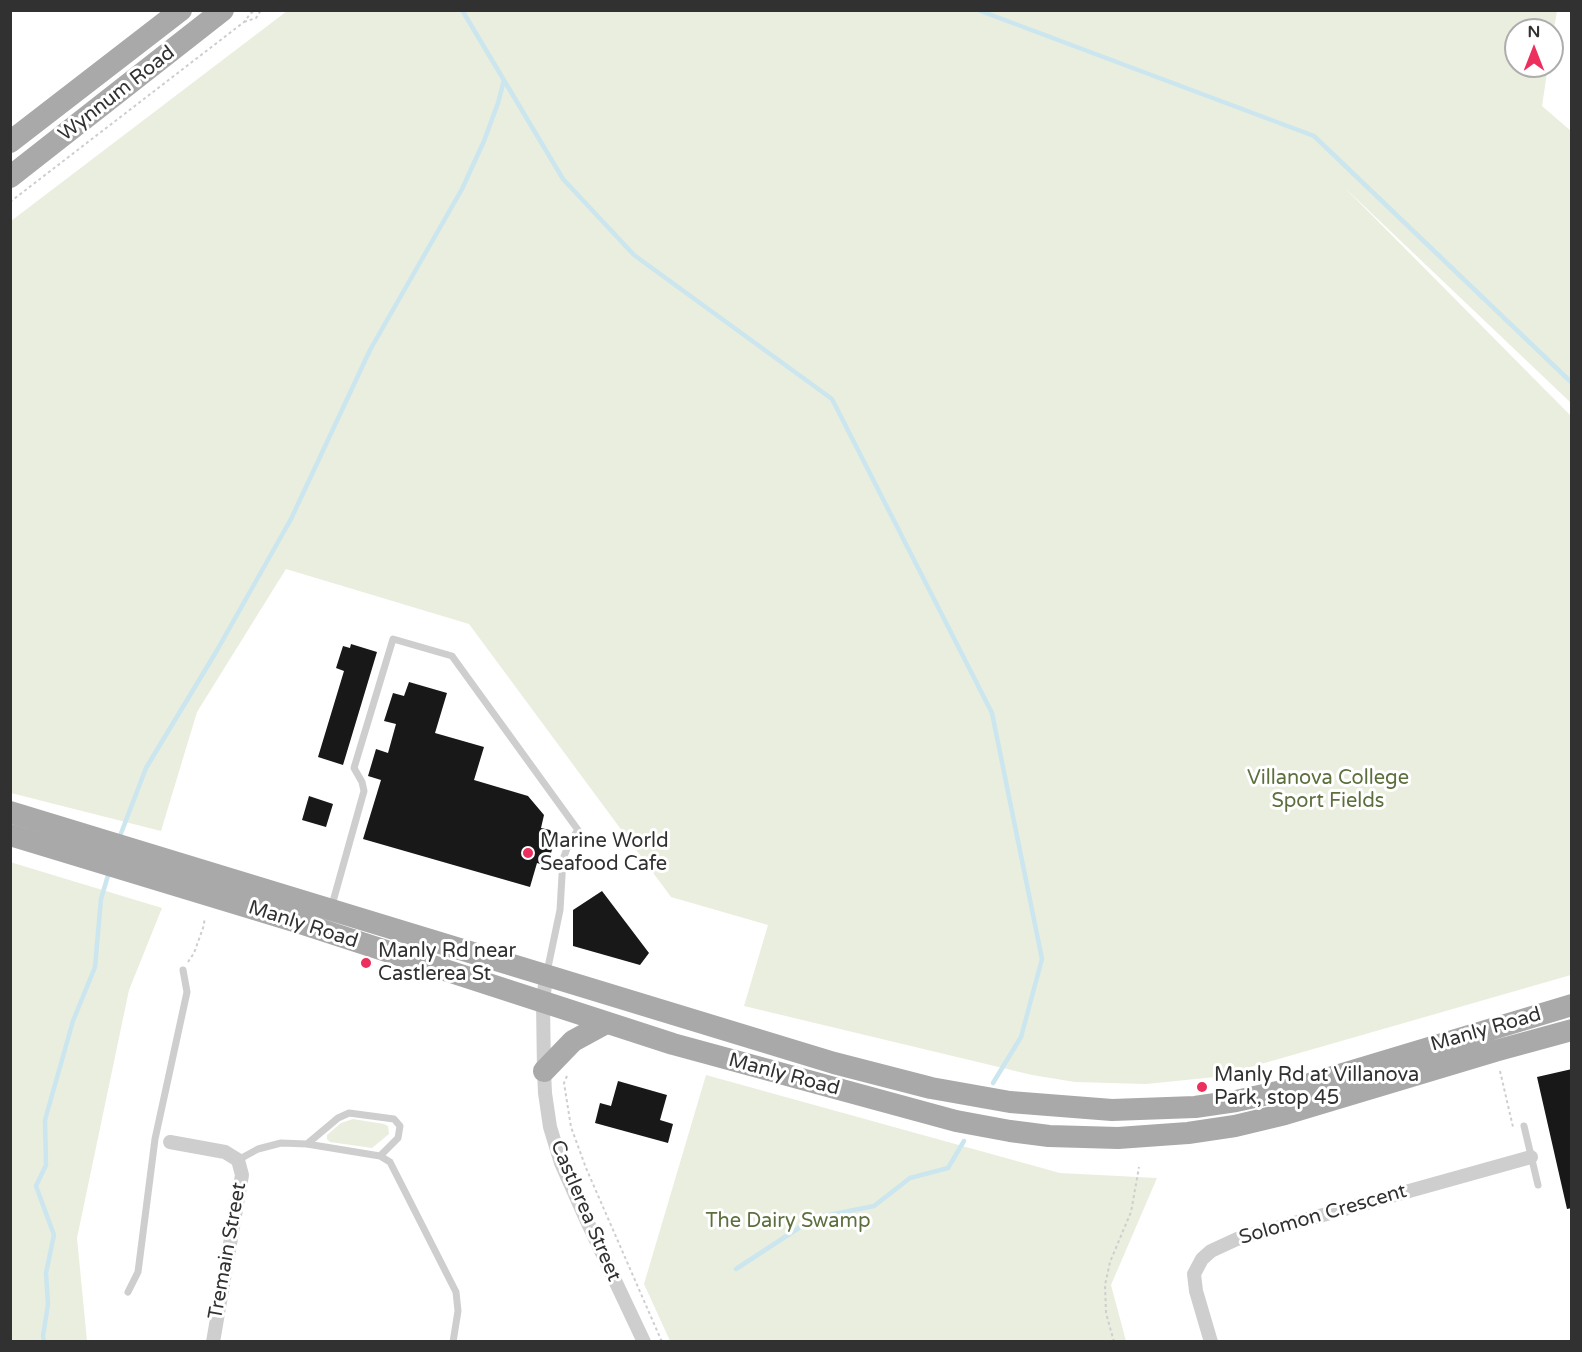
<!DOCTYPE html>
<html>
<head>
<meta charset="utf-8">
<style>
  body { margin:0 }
  #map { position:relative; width:1582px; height:1352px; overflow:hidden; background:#fff; font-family:"Varela Round",sans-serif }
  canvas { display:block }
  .frame { position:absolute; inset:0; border:12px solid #313131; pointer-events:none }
  .north { position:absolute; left:1504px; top:18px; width:60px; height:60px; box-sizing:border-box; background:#fff; border:2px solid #adadad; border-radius:50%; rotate:0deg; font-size:16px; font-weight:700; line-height:24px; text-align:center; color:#313131 }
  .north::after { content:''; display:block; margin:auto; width:21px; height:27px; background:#ec2f5c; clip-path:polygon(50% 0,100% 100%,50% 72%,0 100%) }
</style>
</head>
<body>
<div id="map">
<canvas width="1582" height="1352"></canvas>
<div class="frame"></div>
<div class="north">N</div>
</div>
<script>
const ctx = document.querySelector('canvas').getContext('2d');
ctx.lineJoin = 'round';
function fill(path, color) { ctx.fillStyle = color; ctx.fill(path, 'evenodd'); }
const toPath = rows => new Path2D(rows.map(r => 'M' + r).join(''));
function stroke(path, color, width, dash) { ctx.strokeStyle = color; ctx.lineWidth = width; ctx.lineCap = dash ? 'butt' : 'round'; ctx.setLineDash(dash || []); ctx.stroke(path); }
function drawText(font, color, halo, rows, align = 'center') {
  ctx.font = font + ' "Varela Round",sans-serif'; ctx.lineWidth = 6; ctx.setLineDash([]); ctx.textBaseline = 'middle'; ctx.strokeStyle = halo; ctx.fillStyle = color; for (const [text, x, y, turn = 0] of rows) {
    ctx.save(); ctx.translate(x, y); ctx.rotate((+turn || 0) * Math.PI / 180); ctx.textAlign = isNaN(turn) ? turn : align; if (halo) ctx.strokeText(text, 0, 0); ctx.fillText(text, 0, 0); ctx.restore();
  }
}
fill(toPath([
  [287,11,1557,11,1552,41,1552,30,1516,30,1516,66,1548,66,1542,106,1571,131,1571,403,1344,187,1571,416,1571,975,1216,1077,1146,1084,1075,1082,1032,1075,744,1006,768,925,671,897,469,624,286,569,197,712,161,831,11,793,11,221],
  [10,862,162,908,129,990,77,1238,87,1341,11,1341],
  [706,1075,1060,1173,1157,1178,1111,1285,1126,1341,670,1341,644,1284],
  [353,1119,384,1124,388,1126,389,1134,372,1148,330,1142,327,1139,327,1135,341,1123]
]), '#eaeedf');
stroke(toPath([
  [462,10,563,179,634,255,832,399,992,713,1042,959,1021,1037,993,1083],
  [978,10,1314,136,1572,383],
  [120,836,146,768,216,652,291,519,370,350,462,189,484,141,498,103,504,80],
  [736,1269,814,1218,874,1206,910,1178,948,1168,964,1141],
  [44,1342,43,1336,48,1304,46,1273,54,1235,36,1186,46,1165,45,1120,73,1021,95,967,101,899,109,872]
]), '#cbe6ee', 4.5);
fill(toPath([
  [351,644,377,652,343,765,318,757,344,671,336,668,343,646,350,648],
  [409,682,447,693,435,733,484,747,474,780,528,796,544,815,541,828,550,830,555,840,547,866,537,863,530,887,363,839,381,780,368,776,376,749,388,753,396,724,384,721,393,693,404,696],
  [309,796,333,804,326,827,302,820],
  [602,891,649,953,640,965,573,946,573,910],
  [1572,1069,1572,1208,1567,1209,1537,1077],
  [618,1081,667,1095,660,1120,673,1124,668,1143,595,1123,600,1103,611,1106]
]), '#181818');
stroke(toPath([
  [244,22,256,18,261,10],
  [10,202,244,22,251,13,258,10],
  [188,962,194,953,203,928,205,918],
  [1500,1071,1513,1127],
  [567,1076,564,1083,571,1127,586,1168,662,1342],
  [1114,1342,1106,1313,1105,1285,1110,1262,1131,1212,1139,1167]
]), '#cecece', 2, [3, 3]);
stroke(toPath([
  [332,905,364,791,362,782,354,768,393,639,452,656,578,830,570,841,563,859,560,910,547,972],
  [1524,1126,1538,1185],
  [307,1144,338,1118,349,1113,394,1119,400,1126,398,1138,380,1156],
  [238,1160,258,1149,281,1143,307,1144,380,1156,390,1162,456,1292,458,1311,453,1342],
  [128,1292,138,1272,155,1139,187,992,183,970]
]), '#cecece', 7);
stroke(toPath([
  [546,975,543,1003,544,1071,545,1093,550,1127,561,1163,585,1217,644,1342],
  [170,1142,225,1152,238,1160,242,1175,213,1342],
  [1211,1342,1196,1291,1194,1274,1202,1259,1211,1251,1237,1239,1531,1157]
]), '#cecece', 14);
stroke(toPath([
  [10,142,181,10],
  [10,177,223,10],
  [10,812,834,1063,931,1088,1010,1102,1112,1110,1195,1107,1236,1101,1296,1088,1572,1005],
  [10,835,297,922,673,1044,956,1121,1010,1131,1049,1136,1118,1138,1188,1133,1235,1126,1285,1114,1495,1051,1572,1030],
  [544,1071,573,1041,606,1023]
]), '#a9a9a9', 22);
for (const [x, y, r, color] of [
  [528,853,6,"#ec2f5c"],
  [366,963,6,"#ec2f5c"],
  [1202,1087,6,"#ec2f5c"]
]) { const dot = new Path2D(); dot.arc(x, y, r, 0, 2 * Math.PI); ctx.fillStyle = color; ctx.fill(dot); stroke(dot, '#fff', 2); }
drawText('20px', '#313131', '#fff', [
  ["Wynnum Road",117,94,-38],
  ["Manly Road",303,925,18],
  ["Manly Road",1486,1030,-16],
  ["Manly Road",784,1075,15],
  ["Castlerea Street",585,1211,67],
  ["Solomon Crescent",1323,1215,-16],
  ["Tremain Street",228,1251,-80]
]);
drawText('20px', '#5c6f3c', '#fff', [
  ["Villanova College",1328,779],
  ["Sport Fields",1328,802],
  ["The Dairy Swamp",788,1222]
]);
drawText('20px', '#313131', '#fff', [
  ["Marine World",540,842],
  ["Seafood Cafe",540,865],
  ["Manly Rd near",378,952],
  ["Castlerea St",378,975],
  ["Manly Rd at Villanova",1214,1076],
  ["Park, stop 45",1214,1099]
], 'left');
</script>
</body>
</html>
